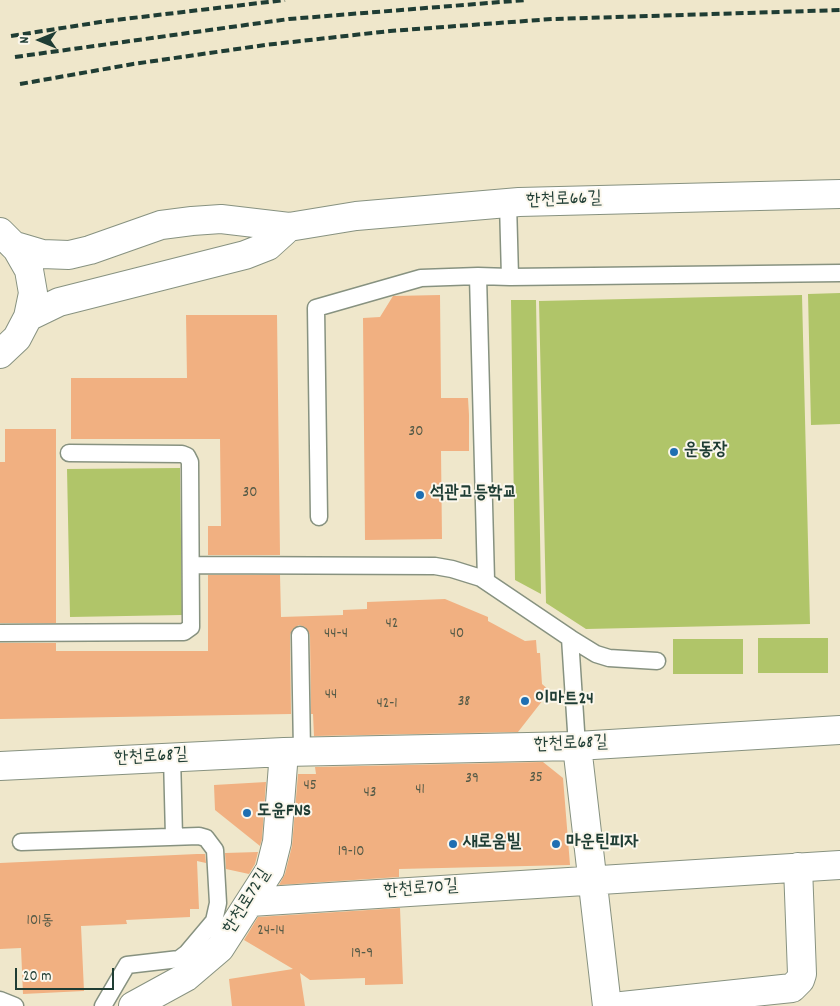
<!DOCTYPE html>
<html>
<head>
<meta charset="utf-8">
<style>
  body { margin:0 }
  #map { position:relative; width:840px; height:1006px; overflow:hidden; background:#efe7cb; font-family:Dekko,sans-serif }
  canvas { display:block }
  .north { position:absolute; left:15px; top:15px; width:50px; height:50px; -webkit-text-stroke:4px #fbf7ec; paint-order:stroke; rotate:270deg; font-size:14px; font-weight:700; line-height:20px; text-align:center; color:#1f3d34 }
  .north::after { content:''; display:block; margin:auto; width:18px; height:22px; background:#1f3d34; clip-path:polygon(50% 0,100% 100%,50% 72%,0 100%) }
  .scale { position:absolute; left:15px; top:968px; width:99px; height:22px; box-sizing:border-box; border:2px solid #1f3d34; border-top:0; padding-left:6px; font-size:15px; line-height:18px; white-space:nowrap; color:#1f3d34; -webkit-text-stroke:4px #fbf7ec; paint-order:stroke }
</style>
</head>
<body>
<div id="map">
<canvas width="840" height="1006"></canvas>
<div class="north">N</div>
<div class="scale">20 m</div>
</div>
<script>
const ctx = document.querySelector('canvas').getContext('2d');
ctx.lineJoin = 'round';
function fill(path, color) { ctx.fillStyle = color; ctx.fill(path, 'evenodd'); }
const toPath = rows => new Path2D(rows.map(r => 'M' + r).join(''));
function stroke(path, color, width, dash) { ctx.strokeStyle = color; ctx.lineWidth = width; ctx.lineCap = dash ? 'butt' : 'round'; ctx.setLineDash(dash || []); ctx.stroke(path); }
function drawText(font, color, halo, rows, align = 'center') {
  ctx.font = font + ' Dekko,"Poor Story",sans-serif'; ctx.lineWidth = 4; ctx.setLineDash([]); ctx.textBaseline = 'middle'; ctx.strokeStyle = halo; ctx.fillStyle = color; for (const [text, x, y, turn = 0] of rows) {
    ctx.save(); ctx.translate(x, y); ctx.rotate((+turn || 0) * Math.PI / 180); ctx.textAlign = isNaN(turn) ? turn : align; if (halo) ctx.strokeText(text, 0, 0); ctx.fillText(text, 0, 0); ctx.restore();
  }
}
fill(toPath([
  [840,293,840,424,811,425,808,294],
  [802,295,810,624,586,629,546,603,539,301],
  [511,300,536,300,541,594,515,580],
  [180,468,182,615,70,617,67,469],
  [758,638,828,638,828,673,758,673],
  [673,639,743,639,743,674,673,674]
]), '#b0c569');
fill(toPath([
  [440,295,441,398,468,398,469,415,469,451,441,451,442,539,365,540,363,318,380,317,393,296],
  [186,315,277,315,280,555,208,555,208,526,221,526,220,439,71,439,71,378,187,378],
  [5,429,56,429,56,623,0,623,0,462,5,462],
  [208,575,280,575,281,617,343,615,343,610,367,609,367,602,445,599,488,617,488,621,525,641,536,640,537,653,540,653,542,684,550,691,518,732,314,736,313,714,311,714,310,635,305,627,299,625,292,630,290,635,291,714,0,719,0,643,56,643,56,651,208,651],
  [543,762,563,778,570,865,399,869,399,877,279,885,285,874,292,846,298,774,316,774,315,767],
  [266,782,262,839,260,846,215,810,214,785],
  [258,852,255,864,249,874,226,869,225,853],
  [197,854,205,854,206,863,197,861,199,909,190,909,190,917,126,920,127,924,81,926,84,991,23,994,21,948,0,949,0,863,197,854,197,858],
  [400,908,403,984,365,985,365,978,310,980,300,973,305,1006,232,1006,229,979,293,969,244,940,258,917]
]), '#f1b081');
const lane = toPath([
  [510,277,840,273],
  [319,517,316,308,421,278,478,276],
  [191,565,435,566,452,569,481,578,570,638,577,746],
  [486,580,478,276,510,277,508,203],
  [0,633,184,632,191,627,190,462,187,456,182,454,69,453],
  [300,635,302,751],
  [570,638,596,654,609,658,657,661],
  [172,756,174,837],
  [21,842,199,836,206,838,215,850,218,903,214,921,187,953,179,959,127,965,103,1006],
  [0,1000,15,1006]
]);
const street = toPath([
  [577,746,607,1006],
  [0,766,284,752,577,746,840,730],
  [250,902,840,865],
  [133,1006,186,977,220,948,270,870,277,842,284,752],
  [622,1006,792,988,800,980,802,974,798,867]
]);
const secondary = toPath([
  [0,232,17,249,29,270,33,293,28,317,17,338,0,354],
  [15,246,42,254,69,255,90,250,161,225,192,221,221,219,289,227,356,216,519,202,840,194],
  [28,317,59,302,245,255,268,246,289,227]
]);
stroke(lane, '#879280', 19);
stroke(street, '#879280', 30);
stroke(secondary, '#879280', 30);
stroke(lane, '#fff', 16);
stroke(street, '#fff', 28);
stroke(secondary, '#fff', 28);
stroke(toPath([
  [11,36,107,21,285,0],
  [15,57,289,19,526,0],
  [20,84,133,64,265,45,390,31,552,19,840,10]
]), '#1f3d34', 4, [8, 4]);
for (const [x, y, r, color] of [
  [674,452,5,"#1f6fb2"],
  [420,495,5,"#1f6fb2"],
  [525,701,5,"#1f6fb2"],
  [247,813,5,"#1f6fb2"],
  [453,844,5,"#1f6fb2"],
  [556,844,5,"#1f6fb2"]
]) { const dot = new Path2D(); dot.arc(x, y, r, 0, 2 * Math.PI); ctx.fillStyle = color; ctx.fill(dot); stroke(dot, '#fbf7ec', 2); }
drawText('15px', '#545a47', null, [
  ["30",416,433],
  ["30",250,494],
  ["42",392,625],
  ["44-4",336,635],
  ["40",457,635],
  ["44",331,696],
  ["38",464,703],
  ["42-1",387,705],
  ["35",536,779],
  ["39",472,780],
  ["45",310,787],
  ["41",420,791],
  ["43",370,794],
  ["19-10",351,853],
  ["101동",40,922],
  ["24-14",271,932],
  ["19-9",362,955]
]);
drawText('18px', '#1f3d34', '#fbf7ec', [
  ["한천로66길",564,201,-2],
  ["한천로68길",571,745,-2],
  ["한천로68길",151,758,-3],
  ["한천로70길",421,890,-4],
  ["한천로72길",248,902,-58]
]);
drawText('bold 18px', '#1f3d34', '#fbf7ec', [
  ["운동장",684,452],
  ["석관고등학교",430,495],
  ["이마트24",535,701],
  ["도윤FNS",257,813],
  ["새로움빌",463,844],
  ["마운틴피자",566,844]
], 'left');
</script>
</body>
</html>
